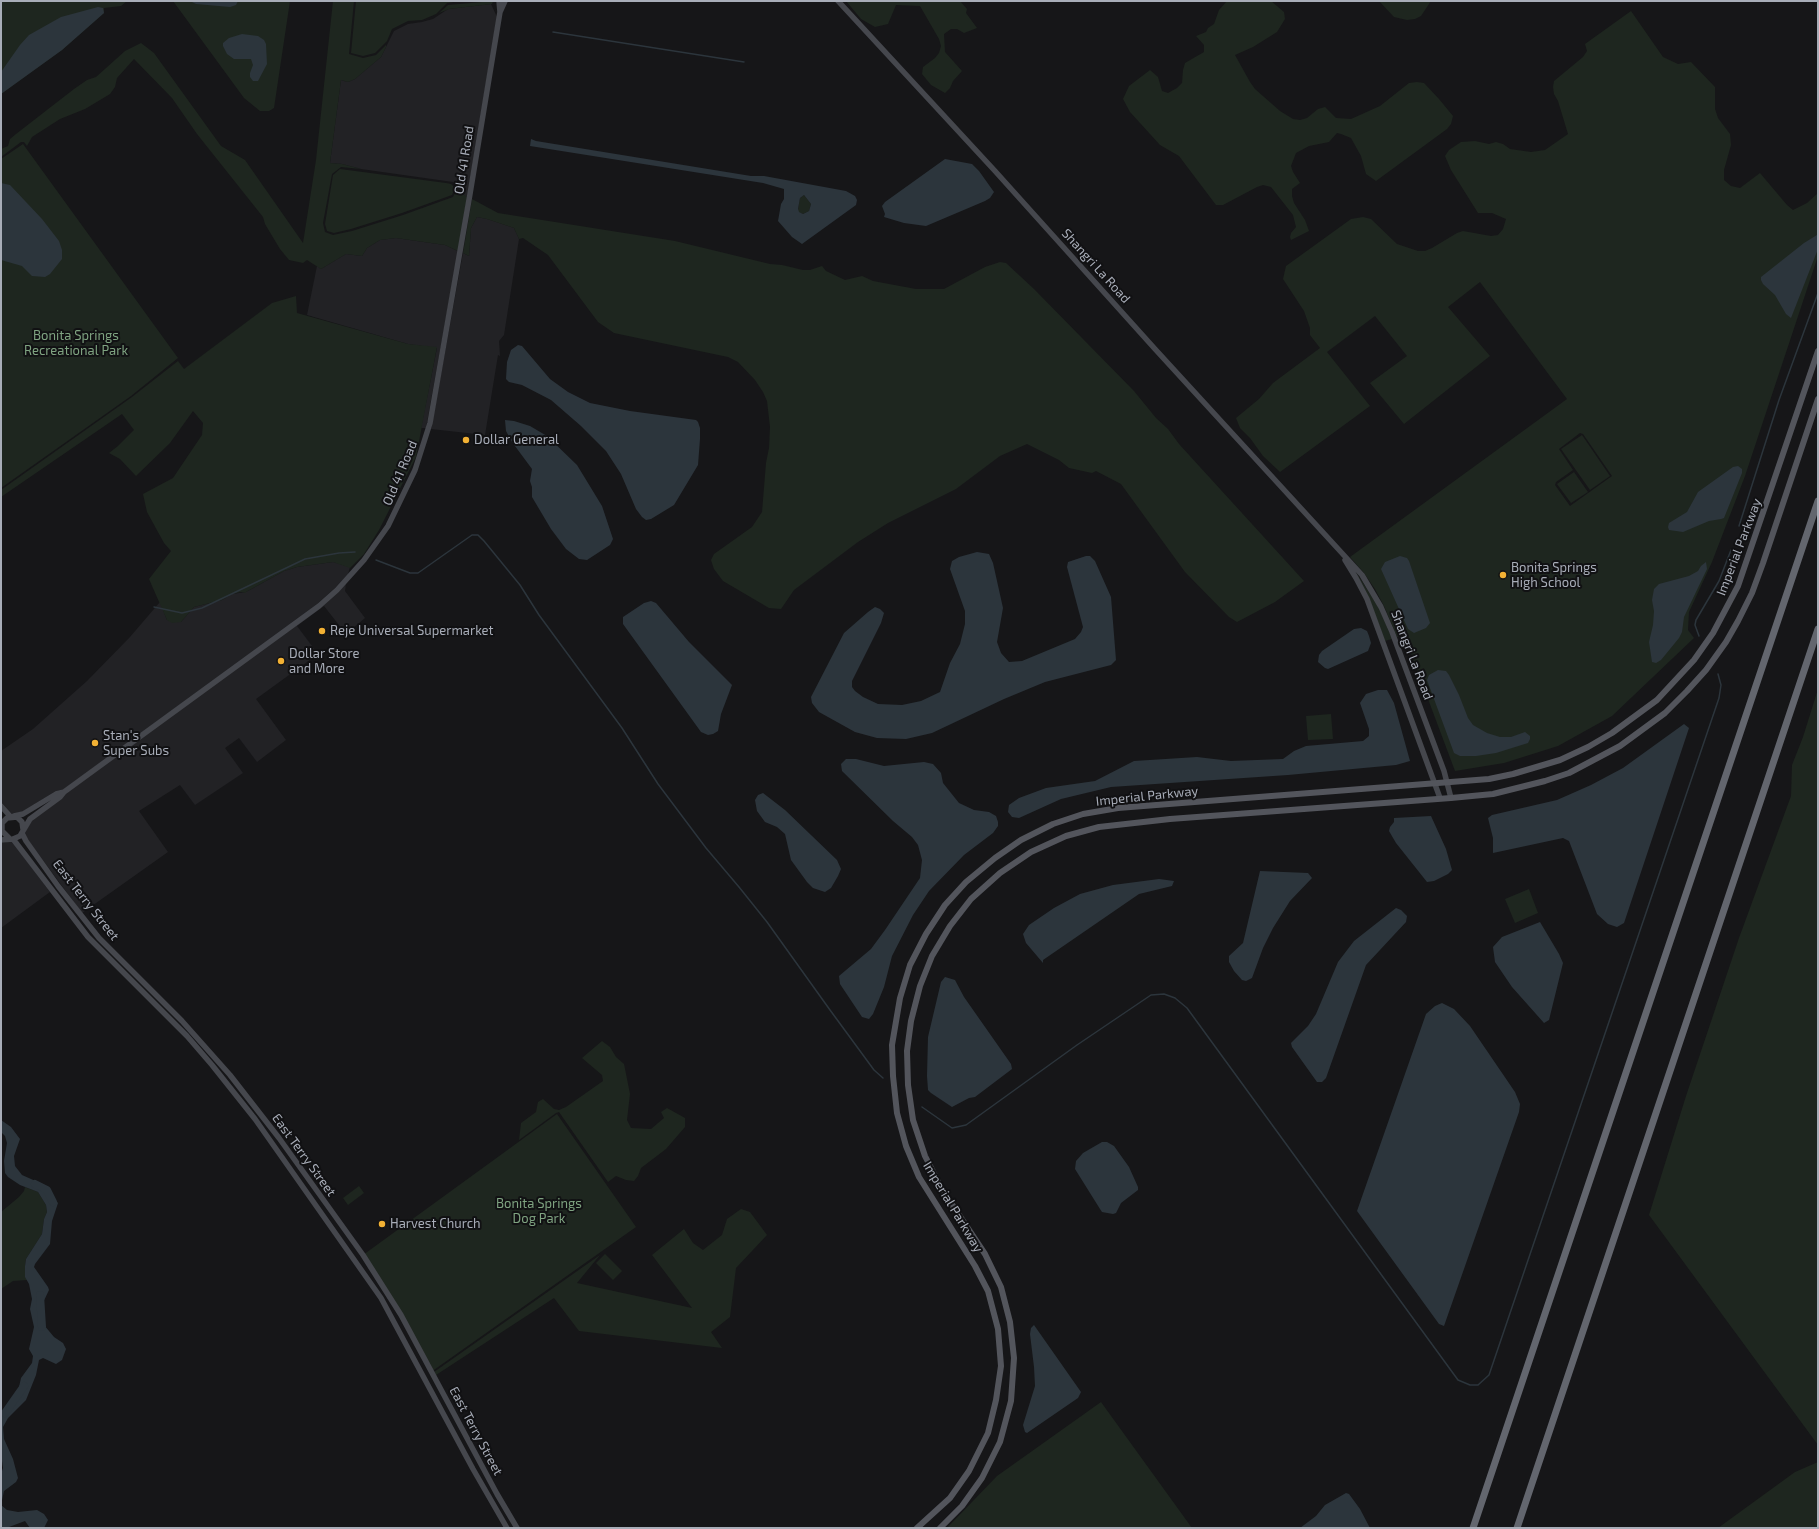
<!DOCTYPE html>
<html>
<head>
<meta charset="utf-8">
<style>
  body { margin:0 }
  #map { position:relative; width:1819px; height:1529px; overflow:hidden; background:#161618; font-family:"Exo 2",sans-serif }
  canvas { display:block }
  .frame { position:absolute; inset:0; border:2px solid #a8adb8; pointer-events:none }
</style>
</head>
<body>
<div id="map">
<canvas width="1819" height="1529"></canvas>
<div class="frame"></div>
</div>
<script>
const ctx = document.querySelector('canvas').getContext('2d');
ctx.lineJoin = 'round';
function fill(path, color) { ctx.fillStyle = color; ctx.fill(path, 'evenodd'); }
const toPath = rows => new Path2D(rows.map(r => 'M' + r).join(''));
function stroke(path, color, width, dash) { ctx.strokeStyle = color; ctx.lineWidth = width; ctx.lineCap = dash ? 'butt' : 'round'; ctx.setLineDash(dash || []); ctx.stroke(path); }
function drawText(font, color, halo, rows, align = 'center') {
  ctx.font = font + ' "Exo 2",sans-serif'; ctx.lineWidth = 4; ctx.setLineDash([]); ctx.textBaseline = 'middle'; ctx.strokeStyle = halo; ctx.fillStyle = color; for (const [text, x, y, turn = 0] of rows) {
    ctx.save(); ctx.translate(x, y); ctx.rotate((+turn || 0) * Math.PI / 180); ctx.textAlign = isNaN(turn) ? turn : align; if (halo) ctx.strokeText(text, 0, 0); ctx.fillText(text, 0, 0); ctx.restore();
  }
}
fill(toPath([
  [491,4,497,17,467,197,463,195,453,182,361,169,342,164,330,163,341,80,348,82,355,79,381,57,394,31,408,24,422,22,433,19,448,9],
  [477,217,487,219,514,228,519,239,504,335,499,341,500,356,498,355,485,435,431,429,463,253,469,256,471,228],
  [396,238,445,245,458,251,426,428,421,428,437,348,408,344,307,315,317,266,321,269,346,254,362,256,367,248,380,240],
  [333,562,350,567,348,574,335,588,317,604,64,789,54,792,22,812,12,814,1,802,1,751,33,729,87,681,130,637,160,602,167,620,181,622,194,607,222,600,232,594,246,592,284,571,297,567],
  [346,584,345,591,365,618,346,634,324,606,297,626,318,654,256,699,286,740,257,762,239,738,225,748,243,773,195,805,180,785,139,811,168,852,82,913,28,840,25,832,32,820,65,794],
  [12,841,50,892,1,928,1,843]
]), '#222225');
fill(toPath([
  [1,1,127,1,121,6,104,8,104,13,62,50,1,94],
  [173,1,290,1,274,108,269,111,260,111,244,98],
  [333,1,354,1,349,54,363,58,376,55,386,45,386,47,381,57,355,79,348,82,341,80,330,163,342,164,361,169,341,167,332,174,323,223,325,232,333,235,352,231,403,215,453,197,457,189,467,197,458,251,445,245,396,238,380,240,367,248,362,256,346,254,321,269,307,260,303,263,289,260,280,249,265,224,263,217,197,134,172,98,134,59,117,78,115,87,110,94,85,109,60,119,32,137,27,146,24,142,21,142,1,157,1,149,8,146,10,139,16,134,74,89,87,80,96,77,125,51,141,43,154,53,221,146,245,160,303,243,316,160],
  [356,1,460,1,447,3,436,14,422,20,408,21,392,29,387,41,375,53,363,56,351,53],
  [493,1,492,4,449,9,439,13,448,5],
  [846,1,960,1,967,9,966,13,977,28,964,33,957,29,951,29,944,34,945,52,962,71,953,81,950,88,945,93,931,85,922,74,923,67,935,58,939,53,941,46,939,39,920,6,896,5,888,24,875,27,861,19],
  [1227,1,1271,1,1284,12,1285,19,1277,32,1253,47,1235,55,1250,82,1255,89,1280,111,1293,119,1300,120,1307,118,1318,109,1325,107,1336,118,1351,119,1380,106,1409,83,1417,82,1424,83,1439,99,1453,116,1451,124,1447,129,1376,181,1366,174,1361,156,1351,138,1341,134,1337,133,1329,142,1309,146,1296,153,1291,166,1293,172,1300,183,1292,189,1292,196,1294,203,1305,220,1309,231,1291,240,1290,237,1291,233,1296,227,1293,215,1271,187,1263,185,1257,187,1223,205,1216,205,1179,156,1160,145,1130,112,1123,99,1129,86,1150,70,1158,77,1162,91,1168,93,1177,88,1182,83,1183,70,1185,63,1204,52,1204,45,1196,36,1206,32,1208,28,1214,24,1219,10],
  [1379,1,1431,1,1421,16,1415,19,1407,20,1394,17],
  [1631,11,1663,57,1678,64,1691,62,1715,87,1715,109,1718,118,1730,134,1731,145,1724,170,1724,180,1731,186,1740,188,1760,173,1787,205,1793,210,1807,203,1818,193,1818,256,1745,476,1712,562,1689,612,1688,630,1694,638,1612,716,1558,746,1504,763,1455,771,1404,635,1397,637,1384,606,1375,589,1364,573,1350,557,1567,399,1480,282,1448,307,1490,356,1404,424,1370,383,1407,356,1375,316,1327,352,1370,406,1280,472,1263,456,1250,438,1240,428,1236,418,1259,399,1273,383,1320,348,1310,335,1310,328,1304,311,1283,279,1286,266,1351,219,1363,217,1371,219,1397,244,1418,251,1425,251,1432,248,1457,233,1463,231,1491,236,1498,235,1503,229,1506,219,1492,213,1478,213,1451,170,1445,156,1449,150,1461,142,1475,141,1489,144,1496,142,1503,144,1510,149,1531,152,1545,150,1568,134,1558,101,1554,94,1553,87,1554,81,1583,57,1587,51,1585,44],
  [1580,433,1583,434,1612,476,1570,506,1555,485,1556,482,1573,470,1559,449],
  [23,144,178,358,131,396,1,488,1,159],
  [340,169,446,183,451,184,455,188,452,195,402,213,351,229,334,233,327,231,325,224,333,175],
  [804,195,811,204,809,211,803,214,798,212,798,209,800,198],
  [472,199,498,213,675,241,770,264,782,265,803,270,810,270,822,266,826,271,845,280,862,276,873,281,916,289,944,289,985,267,1000,262,1006,263,1034,289,1134,391,1156,418,1168,429,1179,444,1304,581,1275,602,1237,622,1229,617,1185,572,1121,484,1096,471,1092,473,1069,468,1059,460,1027,444,1000,456,956,489,888,523,858,542,794,590,781,609,769,608,723,581,714,569,711,560,714,554,752,527,762,512,766,463,769,448,770,427,767,401,763,392,755,380,738,362,728,357,614,333,598,322,548,255,523,238,519,239,514,228,487,219,477,217,471,228,469,256,463,253],
  [296,296,297,313,408,344,437,347,416,457,379,530,364,554,350,568,333,562,297,567,284,571,246,592,246,593,241,592,232,594,222,600,194,607,181,622,172,623,167,620,149,579,171,551,164,543,147,512,143,494,173,478,202,435,203,423,193,411,170,443,136,476,120,459,109,453,118,446,134,430,122,414,1,497,1,490,132,397,178,361,184,369,272,303],
  [1582,435,1610,476,1590,490,1561,449],
  [1574,472,1588,492,1571,503,1557,484],
  [1356,572,1379,608,1392,639,1385,641,1369,598],
  [1818,689,1818,1445,1649,1215,1686,1096,1739,938,1791,796,1792,765,1803,737],
  [1331,714,1333,739,1308,740,1306,716],
  [1529,889,1538,913,1515,923,1505,899],
  [602,1041,610,1047,616,1057,624,1064,630,1094,627,1120,631,1128,651,1129,664,1118,661,1112,667,1108,685,1118,685,1127,666,1149,641,1168,638,1176,634,1181,626,1180,616,1176,608,1182,559,1112,556,1113,519,1140,521,1123,536,1112,538,1102,543,1099,554,1109,559,1110,566,1107,603,1081,602,1075,582,1058],
  [557,1114,636,1227,431,1372,363,1255],
  [359,1186,364,1193,348,1205,343,1198],
  [25,1187,38,1192,46,1205,47,1212,44,1219,42,1234,26,1259,25,1266,27,1280,13,1281,1,1289,1,1212,19,1197,24,1191],
  [741,1209,750,1212,767,1235,736,1268,730,1317,711,1332,722,1348,579,1331,554,1298,436,1375,434,1372,600,1255,577,1283,692,1308,652,1255,684,1229,693,1243,703,1250,722,1235,727,1219],
  [605,1254,622,1271,613,1280,596,1263],
  [1101,1402,1192,1528,947,1528,997,1476],
  [1818,1462,1818,1528,1718,1528,1795,1472]
]), '#1e261f');
fill(toPath([
  [190,1,238,1,236,5,230,7,196,4],
  [98,7,103,8,104,13,62,50,1,94,1,72,20,45,29,35,61,17],
  [242,34,258,36,264,40,266,44,267,64,258,81,253,81,250,77,250,73,253,65,251,59,234,59,227,54,223,46,223,43,229,38],
  [531,139,536,141,751,176,764,176,846,191,855,196,857,200,856,205,802,244,792,237,778,221,781,204,784,199,784,189,763,183,530,146],
  [804,195,811,204,809,211,803,214,799,212,798,209,800,198],
  [945,159,972,164,979,171,994,192,990,198,985,201,926,226,904,223,884,217,885,214,882,206,885,202],
  [1,183,10,185,42,219,59,241,62,250,62,259,50,274,45,277,32,276,22,266,1,260],
  [1817,235,1818,249,1791,318,1786,314,1775,295,1763,284,1761,280,1761,277,1804,243],
  [518,345,522,346,550,379,568,392,590,403,630,411,696,420,698,422,700,428,700,439,698,465,674,505,651,519,646,520,642,517,636,509,621,474,606,451,581,426,551,400,522,385,509,382,506,379,507,362,511,350],
  [505,420,514,421,530,426,547,436,577,465,602,506,613,539,610,545,587,560,579,559,566,549,551,529,532,497,532,487,530,481,532,469,512,442,506,431],
  [1738,466,1742,469,1742,473,1724,518,1721,519,1709,521,1683,532,1669,530,1668,527,1669,523,1687,512,1698,492,1733,467],
  [977,552,989,554,993,563,1003,608,997,642,1001,653,1009,662,1022,661,1075,639,1081,632,1083,627,1067,567,1068,562,1086,556,1090,556,1095,561,1111,597,1116,660,1111,665,1045,682,1004,699,932,733,906,739,877,738,855,732,819,712,812,703,811,697,844,633,868,612,875,607,880,609,884,613,881,623,852,681,852,687,855,691,863,697,878,704,902,705,921,701,940,692,950,663,960,644,965,624,965,611,950,569,952,561,959,557],
  [1400,556,1407,558,1409,561,1430,623,1426,628,1414,633,1408,629,1381,569,1385,562],
  [1706,562,1707,569,1684,617,1682,632,1679,638,1661,660,1656,663,1652,662,1649,642,1653,625,1654,611,1652,600,1654,589,1659,584,1689,576,1698,571,1701,566],
  [651,601,656,603,689,642,732,685,721,714,718,731,713,734,708,735,701,732,623,624,623,617,644,603],
  [1361,628,1367,631,1369,636,1371,643,1368,651,1328,669,1325,668,1318,662,1319,655,1322,651,1354,629],
  [1438,670,1446,671,1449,675,1459,695,1468,718,1473,725,1487,733,1500,737,1511,737,1525,732,1530,736,1530,739,1528,743,1496,753,1476,756,1460,756,1454,753,1427,680,1429,675],
  [1378,690,1387,690,1394,703,1410,761,1396,765,1288,775,1111,787,1061,799,1019,818,1012,817,1008,812,1009,805,1019,798,1046,788,1095,781,1134,761,1197,757,1231,761,1283,759,1294,751,1306,746,1363,741,1369,736,1369,729,1360,703,1366,694],
  [1684,724,1689,728,1624,923,1617,927,1608,924,1597,914,1569,841,1563,838,1493,853,1493,838,1488,818,1492,815,1557,800,1591,785,1623,768],
  [846,759,856,759,884,766,924,762,933,764,941,773,943,783,959,803,974,810,989,812,996,816,998,822,998,826,993,833,964,855,929,891,913,915,892,956,884,987,873,1014,869,1019,862,1017,840,984,839,976,871,949,885,930,920,878,922,860,918,845,912,837,893,821,842,771,841,764],
  [763,793,785,810,837,860,841,869,838,876,831,888,825,892,813,888,807,882,791,860,785,834,777,827,765,822,757,811,755,800,758,795],
  [1431,816,1446,849,1452,870,1448,874,1434,881,1427,882,1396,843,1389,831,1390,827,1394,822,1394,818],
  [1260,871,1308,873,1312,878,1290,901,1273,928,1263,948,1252,978,1246,981,1242,980,1234,971,1229,962,1229,956,1243,943],
  [1159,879,1174,881,1172,886,1139,894,1043,960,1043,963,1026,943,1023,934,1029,925,1054,908,1080,894,1113,885],
  [1396,908,1401,910,1407,916,1406,922,1366,965,1326,1078,1322,1082,1317,1082,1292,1047,1291,1043,1308,1026,1316,1014,1338,962,1354,941],
  [1540,922,1559,954,1563,963,1549,1020,1544,1023,1512,987,1495,962,1493,947,1502,937],
  [945,977,955,980,964,997,1011,1064,1012,1069,975,1097,969,1098,952,1107,931,1093,928,1090,927,1076,928,1037,941,982],
  [1442,1003,1454,1009,1470,1026,1515,1092,1520,1104,1519,1112,1444,1326,1439,1324,1357,1211,1426,1014,1435,1006],
  [1,1120,11,1127,20,1139,14,1156,15,1166,22,1175,40,1183,58,1203,52,1221,50,1244,35,1264,34,1267,48,1287,49,1290,41,1307,41,1315,44,1325,54,1337,63,1343,66,1349,62,1360,56,1364,43,1358,39,1360,36,1375,26,1400,8,1418,3,1427,4,1439,13,1459,18,1478,16,1482,4,1491,1,1505,7,1510,18,1512,37,1510,44,1514,48,1520,44,1528,30,1528,25,1521,9,1527,1,1527,1,1474,3,1468,1,1454,1,1413,13,1403,17,1396,21,1378,32,1363,33,1356,29,1349,34,1327,30,1309,32,1299,29,1284,25,1277,25,1266,26,1259,42,1234,44,1219,47,1212,46,1205,38,1192,20,1185,8,1177,5,1173,4,1161,7,1143,5,1136,1,1132],
  [1102,1142,1107,1142,1114,1146,1129,1167,1138,1187,1138,1190,1121,1203,1116,1213,1113,1214,1102,1212,1100,1209,1075,1169,1076,1161,1083,1153],
  [1034,1325,1081,1392,1078,1398,1027,1433,1025,1432,1023,1425,1035,1386,1034,1367,1030,1334,1031,1328],
  [1346,1493,1349,1494,1360,1509,1370,1528,1300,1528,1316,1516,1325,1505]
]), '#2c353c');
stroke(toPath([
  [553,32,744,62],
  [1739,526,1779,400,1818,293],
  [376,560,410,573,418,573,472,535,478,535,484,541,520,585,539,615,622,728,658,784,706,848,739,887,767,922,830,1010,874,1070,883,1078],
  [154,607,182,613,202,608,305,559,339,553,355,552],
  [1699,636,1695,625,1696,620,1719,581,1731,550],
  [922,1107,952,1128,966,1125,1077,1045,1151,995,1164,994,1175,998,1187,1008,1458,1380,1470,1385,1478,1385,1489,1375,1719,698,1721,685,1718,674]
]), '#2c353c', 1.5);
stroke(toPath([
  [35,1184,47,1190,53,1202],
  [40,1295,42,1327],
  [5,1413,24,1386]
]), '#2c353c', 8);
stroke(toPath([
  [838,1,995,171,1155,349,1362,575,1381,607,1392,632,1444,771,1451,798],
  [500,12,505,1],
  [1345,560,1356,578,1367,599,1440,798],
  [1,806,10,816],
  [14,816,23,814,56,794,64,792],
  [22,833,26,841,58,886,99,938,182,1021,230,1075,279,1138,363,1255,401,1315,497,1494,517,1528],
  [9,838,2,831,2,823,7,818,17,817,22,822,23,829],
  [13,839,88,937,187,1036,212,1065,255,1119,381,1298,473,1469,507,1528],
  [1,840,13,839,20,836,30,819,60,797,64,792,319,606,337,590,364,560,388,526,415,470,430,423,470,194,500,12,499,1]
]), '#45474d', 5.5);
stroke(toPath([
  [917,1528,950,1498,969,1471,988,1433,996,1400,1001,1366,998,1329,988,1291,975,1266,919,1177,906,1146,897,1113,893,1076,892,1045,900,998,910,965,926,934,945,905,966,882,995,858,1021,840,1053,824,1083,814,1118,808,1489,779,1513,774,1560,760,1588,747,1612,733,1657,700,1694,660,1713,633,1738,586,1818,351],
  [940,1528,962,1506,982,1478,1000,1442,1011,1401,1014,1358,1010,1322,1001,1287,985,1254,943,1191,925,1156,913,1120,908,1085,907,1051,911,1021,920,986,932,956,950,926,971,899,1000,873,1031,852,1066,836,1099,827,1170,819,1451,798,1493,794,1545,781,1569,773,1620,746,1665,713,1687,691,1706,670,1726,642,1738,621,1752,593,1763,563,1818,399]
]), '#53555c', 6);
stroke(toPath([
  [1473,1528,1818,501],
  [1517,1528,1818,629]
]), '#63666e', 7);
for (const [x, y, r, color] of [
  [466,440,4,"#f2b134"],
  [1503,575,4,"#f2b134"],
  [322,631,4,"#f2b134"],
  [281,661,4,"#f2b134"],
  [95,743,4,"#f2b134"],
  [382,1224,4,"#f2b134"]
]) { const dot = new Path2D(); dot.arc(x, y, r, 0, 2 * Math.PI); ctx.fillStyle = color; ctx.fill(dot); stroke(dot, '#111113', 1.5); }
drawText('13px', '#a8adb8', '#111113', [
  ["Old 41 Road",464,160,-81],
  ["Shangri La Road",1096,266,48],
  ["Old 41 Road",400,473,-67],
  ["Imperial Parkway",1739,547,-69],
  ["Shangri La Road",1412,655,69],
  ["Imperial Parkway",1147,796,-6],
  ["East Terry Street",86,900,52],
  ["East Terry Street",304,1155,54],
  ["Imperial Parkway",953,1207,59],
  ["East Terry Street",476,1431,62]
]);
drawText('13px', '#7fa381', '#111113', [
  ["Bonita Springs",76,336],
  ["Recreational Park",76,351],
  ["Bonita Springs",539,1204],
  ["Dog Park",539,1219]
]);
drawText('13px', '#a8adb8', '#111113', [
  ["Dollar General",474,440],
  ["Bonita Springs",1511,568],
  ["High School",1511,583],
  ["Reje Universal Supermarket",330,631],
  ["Dollar Store",289,654],
  ["and More",289,669],
  ["Stan's",103,736],
  ["Super Subs",103,751],
  ["Harvest Church",390,1224]
], 'left');
</script>
</body>
</html>
